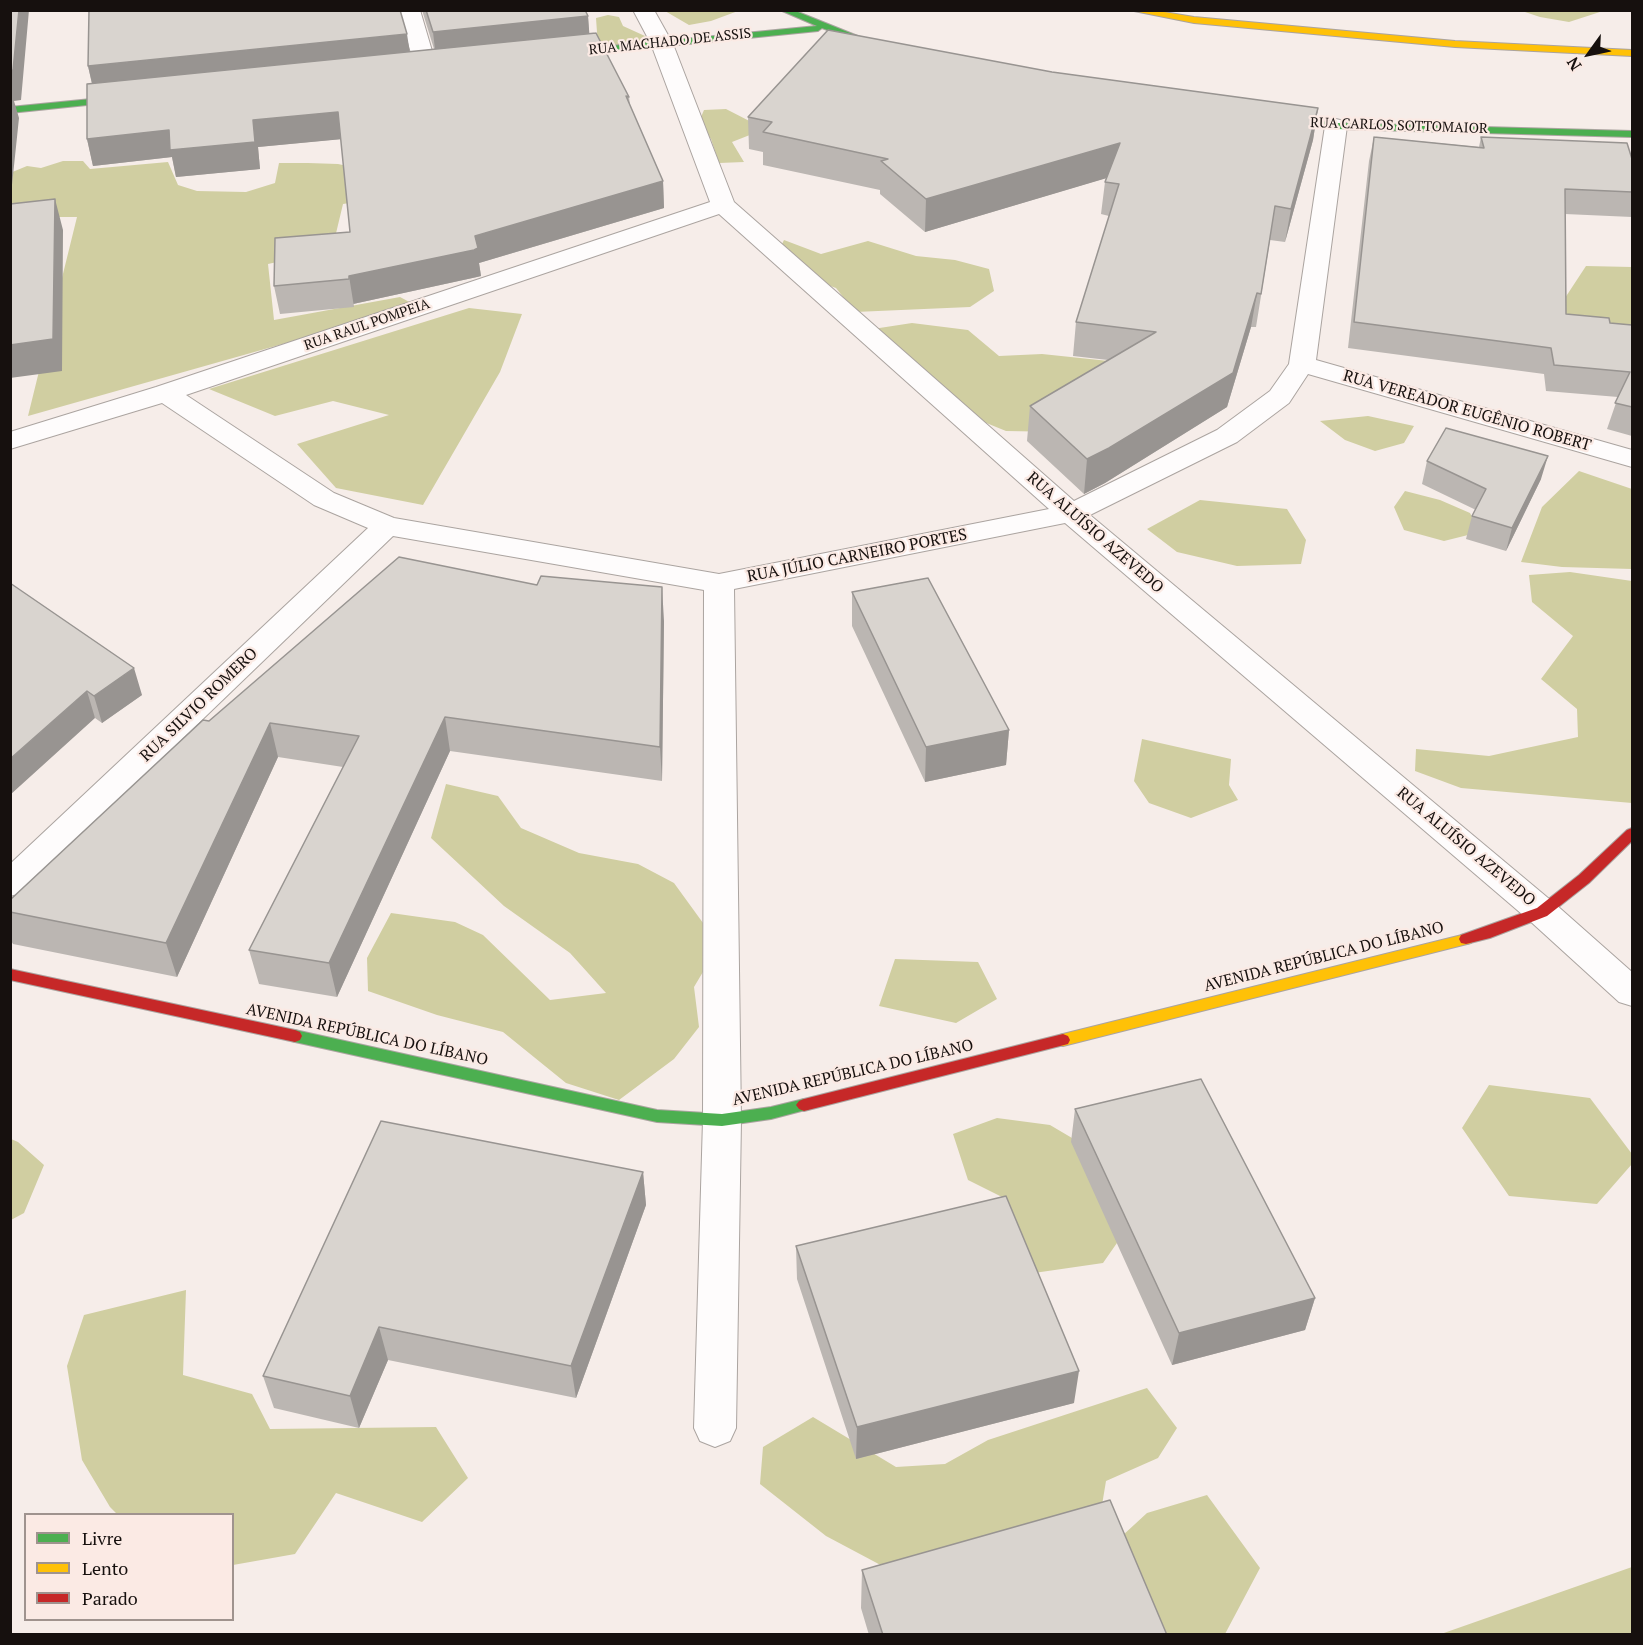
<!DOCTYPE html>
<html>
<head>
<meta charset="utf-8">
<style>
  body { margin:0 }
  #map { position:relative; width:1643px; height:1645px; overflow:hidden; background:#f6ede9; font-family:"PT Serif",serif }
  canvas { display:block }
  .frame { position:absolute; inset:0; border:12px solid #16100e; pointer-events:none }
  .legend { position:absolute; left:24px; top:1513px; width:210px; height:108px; box-sizing:border-box; background:#fbeae4; border:2px solid #9f938e; margin:0; padding:8px 10px; list-style:none; font-size:18px; color:#16100e }
  .legend li { display:flex; align-items:center; gap:12px; height:30px }
  .legend b { width:30px; border:2px solid #9f938e }
  .north { position:absolute; left:1559px; top:24px; width:60px; height:60px; -webkit-text-stroke:4px #fbeae4; paint-order:stroke; rotate:237deg; font-size:16px; font-weight:700; line-height:24px; text-align:center; color:#16100e }
  .north::after { content:''; display:block; margin:auto; width:21px; height:27px; background:#16100e; clip-path:polygon(50% 0,100% 100%,50% 72%,0 100%) }
</style>
</head>
<body>
<div id="map">
<canvas width="1643" height="1645"></canvas>
<div class="frame"></div>
<ul class="legend">
<li><b style="height:8px;background:#4caf50"></b>Livre</li>
<li><b style="height:8px;background:#ffc107"></b>Lento</li>
<li><b style="height:8px;background:#c62828"></b>Parado</li>
</ul>
<div class="north">N</div>
</div>
<script>
const ctx = document.querySelector('canvas').getContext('2d');
ctx.lineJoin = 'round';
function fill(path, color) { ctx.fillStyle = color; ctx.fill(path, 'evenodd'); }
const toPath = rows => new Path2D(rows.map(r => 'M' + r).join(''));
function stroke(path, color, width, dash) { ctx.strokeStyle = color; ctx.lineWidth = width; ctx.lineCap = dash ? 'butt' : 'round'; ctx.setLineDash(dash || []); ctx.stroke(path); }
function drawText(font, color, halo, rows, align = 'center') {
  ctx.font = font + ' "PT Serif",serif'; ctx.lineWidth = 4.5; ctx.setLineDash([]); ctx.textBaseline = 'middle'; ctx.strokeStyle = halo; ctx.fillStyle = color; for (const [text, x, y, turn = 0] of rows) {
    ctx.save(); ctx.translate(x, y); ctx.rotate((+turn || 0) * Math.PI / 180); ctx.textAlign = isNaN(turn) ? turn : align; if (halo) ctx.strokeText(text, 0, 0); ctx.fillText(text, 0, 0); ctx.restore();
  }
}
fill(toPath([
  [665,11,666,10,738,11,711,21,689,25],
  [1522,11,1603,10,1603,11,1569,22,1540,17],
  [608,15,619,17,623,26,656,41,598,47,596,18],
  [726,109,765,129,732,142,744,162,719,163,711,139,698,124,704,110],
  [63,161,83,161,90,169,168,162,178,185,197,191,246,192,275,183,279,163,308,163,338,164,371,171,434,190,343,204,332,250,268,264,274,320,400,297,417,306,28,416,77,217,48,217,11,225,10,173,27,166,41,168],
  [784,240,821,254,868,241,916,256,955,260,989,269,994,291,970,307,855,312,836,288,811,279,777,254],
  [1586,266,1632,267,1632,343,1542,333],
  [469,308,522,314,500,372,423,505,336,488,297,444,389,415,333,401,275,416,209,389],
  [912,323,968,330,999,356,1042,354,1118,362,1063,432,1006,431,974,418,873,329],
  [1368,416,1414,426,1404,443,1375,451,1345,440,1320,421],
  [1579,471,1632,489,1632,569,1562,567,1521,562,1542,507],
  [1405,491,1440,500,1470,513,1480,532,1444,541,1404,530,1394,507],
  [1200,500,1287,509,1306,540,1301,564,1237,566,1177,552,1147,529],
  [1570,572,1632,581,1632,803,1461,788,1415,771,1416,749,1489,756,1578,737,1577,709,1541,679,1573,636,1532,602,1529,575],
  [1142,739,1231,759,1229,785,1238,800,1191,818,1149,803,1134,781],
  [446,784,498,796,521,828,579,853,638,864,674,883,719,945,694,987,699,1027,674,1059,619,1100,566,1083,503,1032,437,1015,368,991,367,958,391,913,455,922,483,935,550,1000,606,993,570,953,504,906,431,838],
  [895,959,978,962,997,999,956,1023,879,1006],
  [1489,1085,1590,1098,1632,1154,1632,1164,1597,1204,1509,1196,1462,1128],
  [997,1118,1050,1125,1111,1161,1133,1220,1103,1263,1034,1273,1006,1199,968,1180,953,1134],
  [11,1139,18,1142,44,1165,24,1213,11,1220],
  [186,1290,183,1375,252,1394,270,1429,436,1427,468,1478,422,1522,336,1493,295,1554,233,1565,232,1514,117,1514,110,1507,82,1460,67,1366,84,1315],
  [1147,1388,1177,1428,1158,1458,1106,1481,1100,1517,905,1578,826,1536,760,1484,763,1447,813,1417,896,1467,945,1464,988,1440],
  [1207,1495,1260,1568,1225,1634,1164,1634,1122,1536,1147,1513],
  [1632,1567,1632,1634,1441,1634]
]), '#d0cea1');
const street = toPath([
  [399,10,420,10,437,68,434,73,426,75,418,73,415,68,399,10],
  [633,10,654,10,673,44,734,202,1074,501,1217,430,1270,391,1289,364,1325,126,1328,121,1336,119,1344,121,1347,126,1316,360,1632,450,1632,467,1308,374,1289,403,1237,442,1090,515,1554,903,1632,972,1632,1006,1619,1002,1530,921,1065,523,734,589,741,1120,736,1428,730,1441,715,1447,700,1441,694,1428,703,1120,704,590,393,536,22,893,10,896,10,864,368,528,314,505,162,403,10,449,10,432,156,387,710,202,651,44,633,10],
  [719,214,1049,509,719,574,394,518,334,493,186,395,719,214]
]);
const fast = toPath([
  [780,10,793,10,895,51,888,53,822,28,818,31,559,57,555,54,559,51,817,26,780,10],
  [132,95,135,96,135,100,10,113,10,107,132,95],
  [1272,115,1336,123,1632,131,1632,137,1336,129,1269,120,1267,118,1272,115],
  [295,1030,657,1110,722,1114,771,1107,804,1099,809,1101,812,1105,809,1109,771,1119,722,1126,657,1122,295,1042,290,1040,288,1036,290,1032,295,1030]
]);
const slow = toPath([
  [1129,10,1152,10,1194,17,1455,41,1632,50,1632,56,1455,47,1194,23,1129,10],
  [1466,934,1471,935,1473,939,1471,943,1063,1046,1058,1044,1056,1040,1058,1036,1063,1034,1466,934]
]);
const jam = toPath([
  [1632,828,1632,841,1589,883,1547,916,1490,938,1466,944,1461,943,1459,939,1461,935,1537,908,1579,875,1627,830,1632,828],
  [10,969,295,1030,300,1032,302,1036,300,1040,295,1042,10,980,10,969],
  [1063,1034,1068,1036,1070,1040,1068,1044,804,1111,799,1109,796,1105,799,1101,804,1099,1063,1034]
]);
stroke(street, '#aba4a0', 2);
stroke(fast, '#aba4a0', 2);
stroke(slow, '#aba4a0', 2);
stroke(jam, '#aba4a0', 2);
fill(street, '#fefcfc');
fill(fast, '#4caf50');
fill(slow, '#ffc107');
fill(jam, '#c62828');
fill(toPath([
  [422,10,585,10,588,16,589,33,629,97,630,105,663,181,664,208,479,263,481,276,477,277,353,304,354,307,280,314,274,286,350,232,341,139,258,147,260,169,176,177,172,157,93,166,87,139,92,84,88,66,409,52,434,49],
  [1052,72,1318,108,1313,140,1285,242,1270,240,1256,327,1251,327,1227,407,1105,483,1084,494,1027,441,1030,406,1108,360,1073,356,1076,322,1109,216,1101,214,1105,182,1106,178,925,232,880,194,880,190,763,165,763,152,749,149,748,117],
  [1374,137,1479,147,1481,137,1632,159,1632,217,1565,214,1566,314,1610,323,1632,325,1632,436,1607,429,1618,397,1546,391,1544,374,1348,348,1369,161],
  [1427,461,1541,479,1506,551,1466,539,1472,516,1476,510,1422,484],
  [10,583,142,695,102,723,95,718],
  [852,592,1009,730,1006,765,925,782,852,626],
  [664,621,662,781,450,751,337,997,259,984,249,950,343,767,278,757,177,977,13,944,10,939,10,900,209,721],
  [1075,1109,1315,1298,1305,1330,1172,1365,1071,1142],
  [643,1172,646,1205,576,1398,388,1360,359,1428,274,1408,263,1376],
  [796,1246,1074,1403,856,1459,797,1279],
  [862,1570,1167,1635,869,1635,861,1608]
]), '#bbb6b2');
fill(toPath([
  [19,10,29,10,21,100,14,101,19,118,10,204,10,71],
  [588,16,590,42,436,58,433,32],
  [407,34,411,60,94,92,88,66],
  [1318,108,1313,140,1285,242,1291,209],
  [338,112,343,139,258,147,260,169,176,177,172,157,93,166,87,139,253,120],
  [1120,143,1117,175,925,232,926,199],
  [663,181,664,208,479,263,481,276,477,277,353,304,354,307,349,276,475,236],
  [55,199,63,230,62,371,10,378,10,345],
  [1257,293,1251,327,1227,407,1105,483,1084,494,1087,459],
  [1548,456,1541,479,1506,551,1512,528],
  [662,587,664,621,662,781,660,747],
  [134,668,142,695,102,723,94,696],
  [87,691,95,718,10,795,10,759],
  [445,717,450,751,337,997,329,963],
  [270,723,278,757,177,977,166,943],
  [1009,730,1006,765,925,782,926,747],
  [643,1172,646,1205,576,1398,571,1366],
  [1315,1298,1305,1330,1172,1365,1179,1333],
  [379,1327,388,1360,359,1428,350,1396],
  [1079,1371,1074,1403,856,1459,857,1427]
]), '#989491');
const building = toPath([
  [10,10,19,10,13,70,10,71,10,10],
  [89,10,400,10,407,34,88,66,89,10],
  [426,10,585,10,588,16,433,32,426,10],
  [828,30,1052,72,1318,108,1291,209,1275,206,1261,294,1257,293,1233,373,1109,448,1087,459,1030,406,1156,332,1076,322,1119,184,1105,182,1120,143,926,199,881,161,888,159,763,132,772,122,748,117,828,30],
  [596,33,629,97,626,96,663,181,475,236,478,248,474,250,349,276,349,279,274,286,275,238,350,232,338,112,253,120,255,142,170,150,169,130,87,139,87,84,596,33],
  [1374,137,1484,148,1481,137,1627,143,1632,159,1632,192,1565,189,1566,314,1609,318,1610,323,1632,325,1632,407,1615,403,1630,372,1554,365,1551,348,1354,322,1374,137],
  [55,199,53,339,10,345,10,204,55,199],
  [1446,428,1548,456,1512,528,1472,516,1486,489,1427,461,1446,428],
  [399,557,537,585,541,576,662,587,660,747,445,717,329,963,249,950,359,736,270,723,166,943,10,912,10,900,203,720,209,721,399,557],
  [928,578,1009,730,926,747,852,592,928,578],
  [10,583,134,668,94,696,87,691,10,759,10,583],
  [1201,1079,1315,1298,1179,1333,1075,1109,1201,1079],
  [381,1121,643,1172,571,1366,379,1327,350,1396,263,1376,381,1121],
  [1006,1196,1079,1371,857,1427,796,1246,1006,1196],
  [1110,1500,1167,1635,883,1635,862,1570,1110,1500]
]);
fill(building, '#d9d4cf');
stroke(building, '#989491', 1.5);
drawText('14px', '#16100e', '#fbeae4', [
  ["RUA MACHADO DE ASSIS",670,42,-6],
  ["RUA CARLOS SOTTOMAIOR",1399,126,2],
  ["RUA RAUL POMPEIA",367,325,-19]
]);
drawText('16px', '#16100e', '#fbeae4', [
  ["RUA VEREADOR EUGÊNIO ROBERT",1467,411,16],
  ["RUA ALUÍSIO AZEVEDO",1095,533,41],
  ["RUA JÚLIO CARNEIRO PORTES",857,556,-11],
  ["RUA SILVIO ROMERO",199,705,-44],
  ["RUA ALUÍSIO AZEVEDO",1466,847,40],
  ["AVENIDA REPÚBLICA DO LÍBANO",1324,957,-14],
  ["AVENIDA REPÚBLICA DO LÍBANO",367,1035,12],
  ["AVENIDA REPÚBLICA DO LÍBANO",853,1073,-13]
]);
</script>
</body>
</html>
